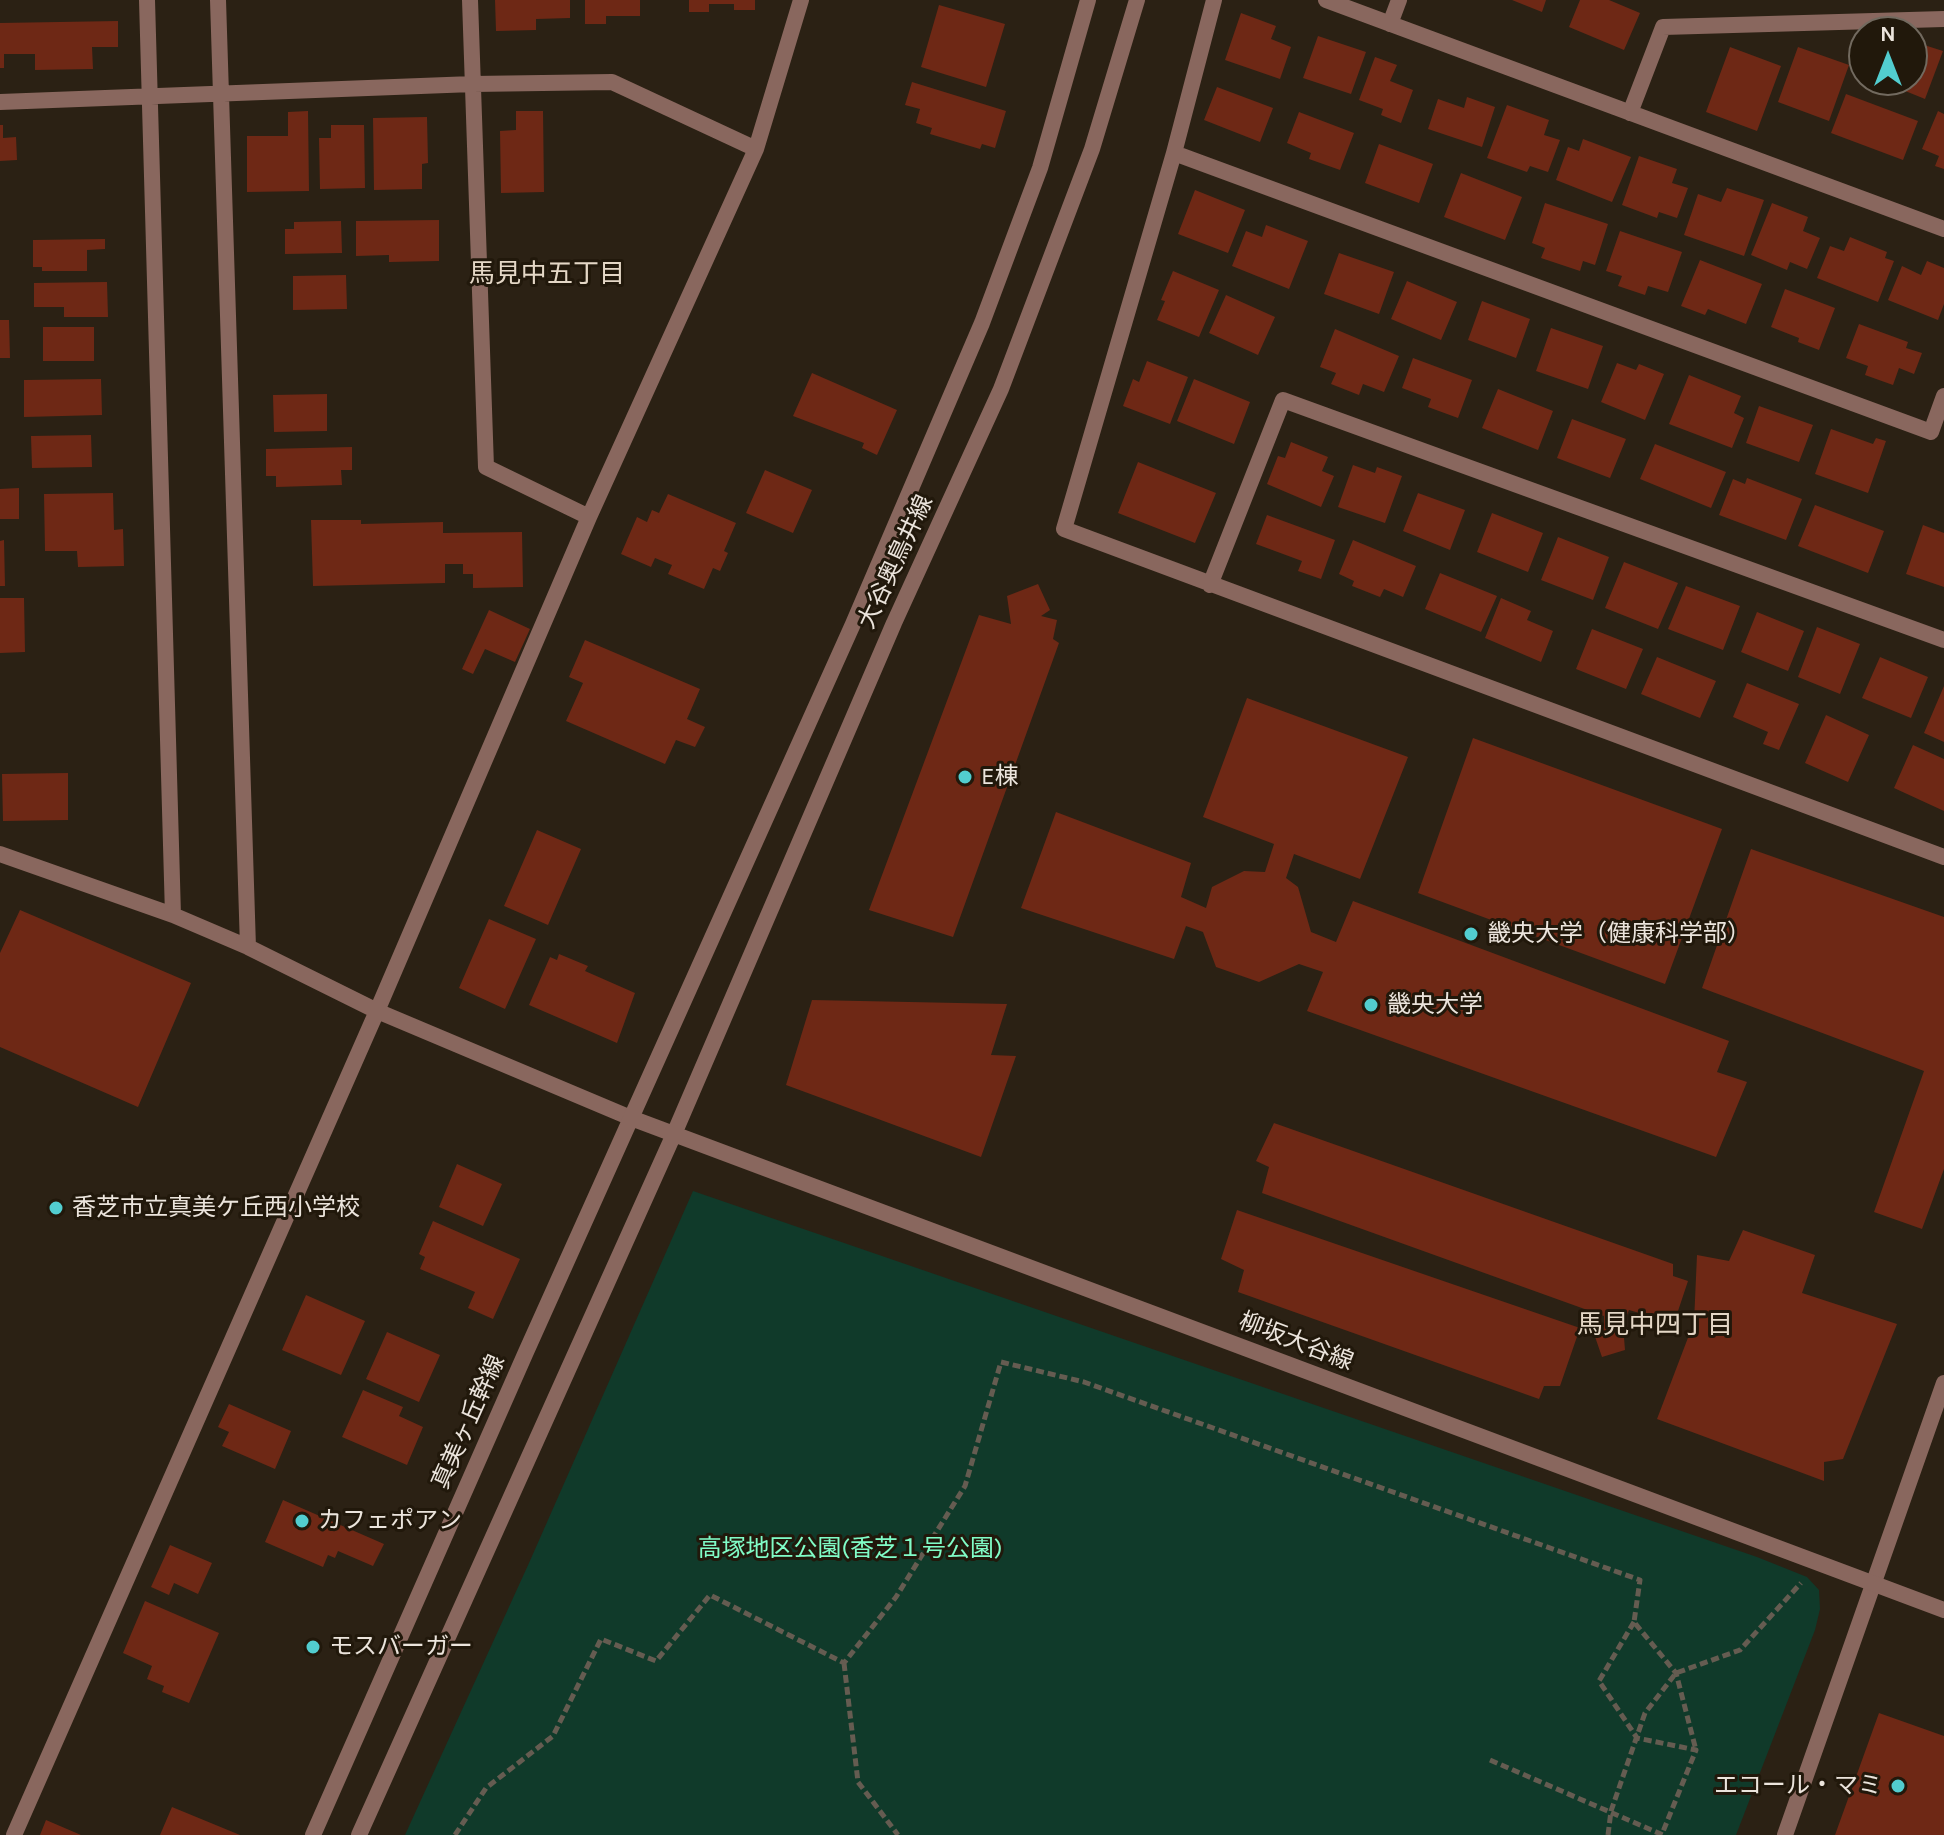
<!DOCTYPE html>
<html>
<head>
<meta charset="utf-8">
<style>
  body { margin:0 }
  #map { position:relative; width:1944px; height:1835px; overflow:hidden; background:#2b2114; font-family:Karla,sans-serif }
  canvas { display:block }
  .north { position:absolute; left:1848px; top:16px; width:80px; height:80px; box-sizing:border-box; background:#21180b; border:2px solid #726a5f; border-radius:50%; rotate:0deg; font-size:22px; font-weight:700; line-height:32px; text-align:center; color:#ebe4dc }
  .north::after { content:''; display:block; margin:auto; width:28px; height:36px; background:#52cdcf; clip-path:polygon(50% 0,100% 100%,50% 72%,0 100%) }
</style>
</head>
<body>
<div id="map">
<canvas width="1944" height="1835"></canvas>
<div class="north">N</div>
</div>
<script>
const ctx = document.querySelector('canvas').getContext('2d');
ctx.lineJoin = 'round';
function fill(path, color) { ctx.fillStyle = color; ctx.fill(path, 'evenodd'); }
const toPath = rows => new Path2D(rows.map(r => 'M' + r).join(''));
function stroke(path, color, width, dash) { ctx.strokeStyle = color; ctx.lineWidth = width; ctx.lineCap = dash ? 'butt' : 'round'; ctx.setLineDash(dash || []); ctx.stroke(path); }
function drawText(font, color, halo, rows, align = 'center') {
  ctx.font = font + ' Karla,"Noto Sans JP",sans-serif'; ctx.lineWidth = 6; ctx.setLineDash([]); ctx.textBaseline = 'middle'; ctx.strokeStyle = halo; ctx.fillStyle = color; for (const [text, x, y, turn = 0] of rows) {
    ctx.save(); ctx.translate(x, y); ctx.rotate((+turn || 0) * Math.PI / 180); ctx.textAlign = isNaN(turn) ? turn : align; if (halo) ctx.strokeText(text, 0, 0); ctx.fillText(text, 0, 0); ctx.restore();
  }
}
fill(toPath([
  [693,1191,1757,1557,1807,1577,1819,1590,1820,1609,1815,1630,1736,1835,405,1835,529,1563]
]), '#103a2a');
fill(toPath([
  [495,0,570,0,570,18,536,19,536,30,496,31],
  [585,0,640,0,640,16,606,16,606,24,585,24],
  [689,0,755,0,755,10,734,10,734,4,709,4,709,12,689,12],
  [1512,0,1546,0,1542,12],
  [1580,0,1609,0,1640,13,1624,50,1569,27],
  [939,5,1005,24,986,87,921,67],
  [1241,13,1276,26,1271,39,1291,47,1280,79,1225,60],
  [118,21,118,47,92,47,93,69,35,70,35,54,4,54,4,68,0,68,0,23],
  [1318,36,1366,52,1351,94,1303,78],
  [1921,44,1943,51,1925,99,1883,82,1884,80,1912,80,1912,48,1918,51],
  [1730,47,1781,66,1757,131,1706,112],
  [1798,47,1849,65,1829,121,1778,102],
  [1375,57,1397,65,1390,81,1413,90,1401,123,1381,115,1383,109,1359,100],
  [912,82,1006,111,995,148,982,144,980,149,930,134,932,128,916,123,920,109,905,105],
  [1217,87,1273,108,1260,142,1204,120],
  [1846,94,1918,121,1903,160,1831,133],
  [1467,97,1495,107,1482,147,1428,129,1438,99,1464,108],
  [1507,105,1549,120,1544,135,1560,140,1548,172,1530,166,1527,172,1487,158],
  [308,111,309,191,247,192,247,136,288,136,288,112],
  [516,111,543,111,544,192,501,193,500,131,516,130],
  [1938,111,1944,114,1944,169,1935,166,1939,156,1922,149],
  [1299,112,1354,133,1340,170,1309,159,1311,153,1287,143],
  [427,117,428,163,422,164,422,189,374,190,373,118],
  [0,125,3,125,3,138,16,137,17,160,0,161],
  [331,125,364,125,365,188,320,189,319,138,331,138],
  [1583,139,1631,157,1612,202,1556,180,1568,147,1579,151],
  [1379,144,1433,164,1419,203,1365,183],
  [1639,156,1677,169,1672,183,1688,188,1677,218,1659,212,1657,218,1622,205],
  [1461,173,1522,197,1505,240,1444,217],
  [1727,188,1764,200,1744,256,1684,235,1698,194,1721,202],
  [1195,190,1245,210,1228,253,1178,234],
  [1545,203,1608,224,1595,265,1583,261,1580,271,1541,258,1545,248,1532,243],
  [1772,203,1808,217,1803,231,1820,238,1807,269,1790,262,1787,270,1751,255],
  [439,220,439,261,389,262,389,255,356,256,356,221],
  [341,221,342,253,285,254,285,229,294,229,294,222],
  [1266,225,1308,241,1289,289,1232,266,1246,231,1262,237],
  [1620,231,1682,252,1668,292,1648,286,1645,295,1618,286,1622,276,1606,271],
  [1850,237,1887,252,1885,258,1894,261,1878,302,1817,278,1830,246,1844,251],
  [105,239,105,249,87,250,87,271,42,271,42,267,33,267,33,240],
  [1339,253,1394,272,1379,314,1324,294],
  [1700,260,1762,284,1746,324,1708,309,1705,315,1681,306],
  [1927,261,1944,268,1944,304,1938,320,1888,300,1902,266,1921,275],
  [1173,271,1219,290,1199,337,1157,320,1165,301,1161,300],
  [346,275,347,309,293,310,293,276],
  [1407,281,1457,302,1441,340,1391,319],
  [107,282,108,317,64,317,64,307,34,307,34,283],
  [1785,289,1835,308,1819,350,1798,342,1799,338,1771,327],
  [1226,295,1275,317,1258,355,1209,333],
  [1482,301,1530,319,1516,358,1468,340],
  [0,320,9,320,10,358,0,358],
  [1859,324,1908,342,1906,348,1922,353,1914,374,1899,368,1893,385,1865,375,1868,366,1846,358],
  [43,327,94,327,94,361,43,361],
  [1551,328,1603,346,1588,389,1536,371],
  [1335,329,1399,356,1384,392,1363,384,1359,395,1331,384,1336,373,1320,367],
  [1413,358,1472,380,1458,418,1428,407,1431,399,1402,388],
  [1147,361,1188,377,1170,424,1123,406,1133,379,1139,382],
  [1617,363,1636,370,1639,364,1664,374,1645,420,1601,402],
  [812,373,897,410,877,455,862,448,864,443,793,416],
  [1689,375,1741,396,1734,413,1744,418,1732,448,1669,424],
  [101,379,102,415,24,417,24,380],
  [1194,379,1250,402,1234,444,1177,421],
  [1498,389,1553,411,1538,450,1482,428],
  [327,394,327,431,274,432,273,395],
  [1759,406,1813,425,1799,462,1746,443],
  [1572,419,1626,439,1610,478,1557,458],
  [1831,429,1873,444,1876,438,1886,441,1868,493,1815,474],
  [91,435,92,467,32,468,31,436],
  [1291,442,1328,457,1322,471,1334,476,1321,507,1267,484,1278,456,1285,458],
  [1655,444,1726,472,1711,508,1640,479],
  [352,447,352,470,341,470,342,485,276,487,276,476,266,476,266,449],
  [1138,462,1216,493,1195,543,1118,513],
  [1353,465,1375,473,1377,467,1402,476,1385,523,1338,507],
  [765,470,812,490,793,533,746,513],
  [1747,478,1802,499,1786,540,1719,515,1733,479,1745,484],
  [19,488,19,519,0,519,0,489],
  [113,493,114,530,123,529,124,566,78,567,77,551,45,551,44,494],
  [1418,493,1465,510,1450,550,1403,531],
  [668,494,736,523,724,551,728,553,720,571,713,568,704,589,668,574,672,565,655,558,651,567,621,554,637,517,647,522,652,510,659,513],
  [1815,505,1884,531,1868,573,1798,546],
  [1492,513,1543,533,1528,572,1477,552],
  [1267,515,1335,540,1321,579,1298,571,1302,561,1256,544],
  [311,520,361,520,361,524,443,522,443,533,522,532,523,587,473,588,473,574,463,574,463,564,445,564,445,583,313,586],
  [1923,525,1944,533,1944,587,1906,574],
  [1558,537,1609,557,1593,600,1541,580],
  [4,540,5,586,0,586,0,541],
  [1353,540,1416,566,1403,597,1384,589,1380,597,1352,586,1354,581,1339,574],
  [1624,562,1678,583,1658,629,1605,608],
  [1440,573,1497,596,1481,632,1425,609],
  [1038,584,1050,610,1041,616,1057,620,1053,639,1059,643,953,937,869,910,979,615,1011,624,1007,596],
  [1686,586,1740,606,1723,650,1668,629],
  [0,598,24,598,25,652,0,653],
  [1501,598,1531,611,1527,620,1553,631,1541,662,1485,638],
  [489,610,530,629,515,662,485,649,473,674,462,669],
  [1757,612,1804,631,1788,671,1741,652],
  [1817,627,1860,644,1840,694,1798,677],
  [1592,629,1643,649,1626,689,1576,669],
  [585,640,700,689,687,719,705,727,695,747,676,740,665,764,566,721,583,683,569,677],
  [1657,657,1716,681,1700,718,1641,694],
  [1880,657,1928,677,1911,718,1862,698],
  [1747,683,1799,704,1779,750,1763,744,1768,732,1733,717],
  [1944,686,1944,742,1924,733],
  [1247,698,1408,757,1360,879,1294,854,1286,878,1298,887,1311,932,1336,942,1353,901,1729,1041,1717,1072,1747,1082,1716,1157,1307,1011,1323,972,1299,964,1259,982,1216,967,1203,932,1186,926,1174,959,1021,908,1056,812,1191,863,1181,897,1206,908,1212,887,1244,871,1265,872,1274,844,1203,817],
  [1826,715,1869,735,1848,782,1805,763],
  [1473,738,1722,829,1665,984,1418,893],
  [1913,745,1944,759,1944,811,1894,788],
  [68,773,68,820,3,821,2,774],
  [537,830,581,849,548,925,504,906],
  [1751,849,1944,917,1944,1169,1922,1229,1874,1212,1924,1071,1702,988],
  [20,910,191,983,138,1107,0,1047,0,953],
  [489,919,536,939,505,1009,459,988],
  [559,954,588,966,585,971,635,993,617,1043,529,1005,550,957,557,960],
  [812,1000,1007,1004,991,1055,1016,1056,981,1157,786,1085],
  [1274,1123,1673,1264,1673,1276,1688,1281,1674,1323,1629,1310,1623,1325,1625,1350,1602,1357,1592,1328,1604,1324,1604,1316,1262,1193,1269,1167,1256,1161],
  [457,1164,502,1184,483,1226,439,1207],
  [1237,1210,1580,1328,1560,1386,1544,1386,1539,1399,1238,1292,1244,1270,1221,1259],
  [433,1221,520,1259,493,1319,468,1308,475,1292,420,1269,425,1257,419,1254],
  [1743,1230,1815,1255,1802,1293,1897,1324,1843,1459,1824,1462,1824,1481,1657,1419,1694,1322,1697,1255,1729,1261],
  [306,1295,365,1321,341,1375,282,1350],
  [387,1332,440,1355,419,1402,366,1379],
  [363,1390,403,1407,399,1416,423,1427,407,1465,342,1437],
  [229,1404,291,1431,275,1469,222,1446,229,1432,218,1427],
  [283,1500,384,1544,373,1566,338,1551,335,1558,328,1555,323,1567,265,1542],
  [170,1545,212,1563,198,1594,174,1583,169,1595,151,1587],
  [145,1601,219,1633,189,1703,162,1692,164,1686,147,1679,152,1666,123,1653],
  [1879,1713,1944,1736,1944,1835,1835,1835],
  [172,1807,240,1835,160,1835],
  [46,1820,81,1835,40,1835]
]), '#6e2815');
stroke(toPath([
  [1634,1622,1599,1681,1637,1738,1696,1750,1662,1834],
  [844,1663,858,1782,898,1835],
  [1490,1760,1663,1835],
  [455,1835,486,1788,553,1736,601,1639,656,1661,710,1595,844,1663,896,1597,965,1486,1001,1362,1084,1382,1640,1580,1634,1622,1676,1673,1696,1750],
  [1608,1835,1611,1811,1645,1713,1676,1673,1740,1650,1801,1583]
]), '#655c51', 5, [8, 4]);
stroke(toPath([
  [147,0,173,915],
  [218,0,248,947],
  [470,0,486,467,589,517],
  [1214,0,1174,153,1064,529,1944,857],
  [1326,0,1944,229],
  [1390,24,1399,0],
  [0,102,473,84,612,82,756,149],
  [1630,113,1663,27,1944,19],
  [1174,153,1931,432,1944,396],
  [1210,585,1283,400,1944,640],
  [0,854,173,915,248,947,377,1011,631,1118],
  [14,1835,377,1011,589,517,756,149,801,0],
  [1785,1835,1944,1383]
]), '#89675e', 16);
stroke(toPath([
  [631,1118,1944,1610],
  [313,1835,526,1352,853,624,982,323,1040,168,1088,0],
  [359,1835,674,1134,894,623,1001,389,1092,149,1137,0]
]), '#89675e', 16);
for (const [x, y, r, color] of [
  [965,777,8,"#52cdcf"],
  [1471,934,8,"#52cdcf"],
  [1371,1005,8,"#52cdcf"],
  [56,1208,8,"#52cdcf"],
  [302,1521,8,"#52cdcf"],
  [313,1647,8,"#52cdcf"],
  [1898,1786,8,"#52cdcf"]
]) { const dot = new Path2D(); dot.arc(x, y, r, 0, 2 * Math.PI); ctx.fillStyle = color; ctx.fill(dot); stroke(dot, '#21180b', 3); }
drawText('24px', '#ebe4dc', '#21180b', [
  ["大谷奥鳥井線",896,562,-65],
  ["柳坂大谷線",1296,1342,21],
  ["真美ヶ丘幹線",469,1422,-66]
]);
drawText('24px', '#ebe4dc', '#21180b', [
  ["E棟",981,777],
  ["畿央大学（健康科学部）",1487,934],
  ["畿央大学",1387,1005],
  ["香芝市立真美ケ丘西小学校",72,1208],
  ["カフェポアン",318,1521],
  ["モスバーガー",329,1647],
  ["エコール・マミ",1882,1786,"right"]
], 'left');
drawText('24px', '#80fcc7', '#21180b', [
  ["高塚地区公園(香芝１号公園)",850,1549]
]);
drawText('26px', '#e4d7c6', '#21180b', [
  ["馬見中五丁目",547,275],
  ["馬見中四丁目",1655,1326]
]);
</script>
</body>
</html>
